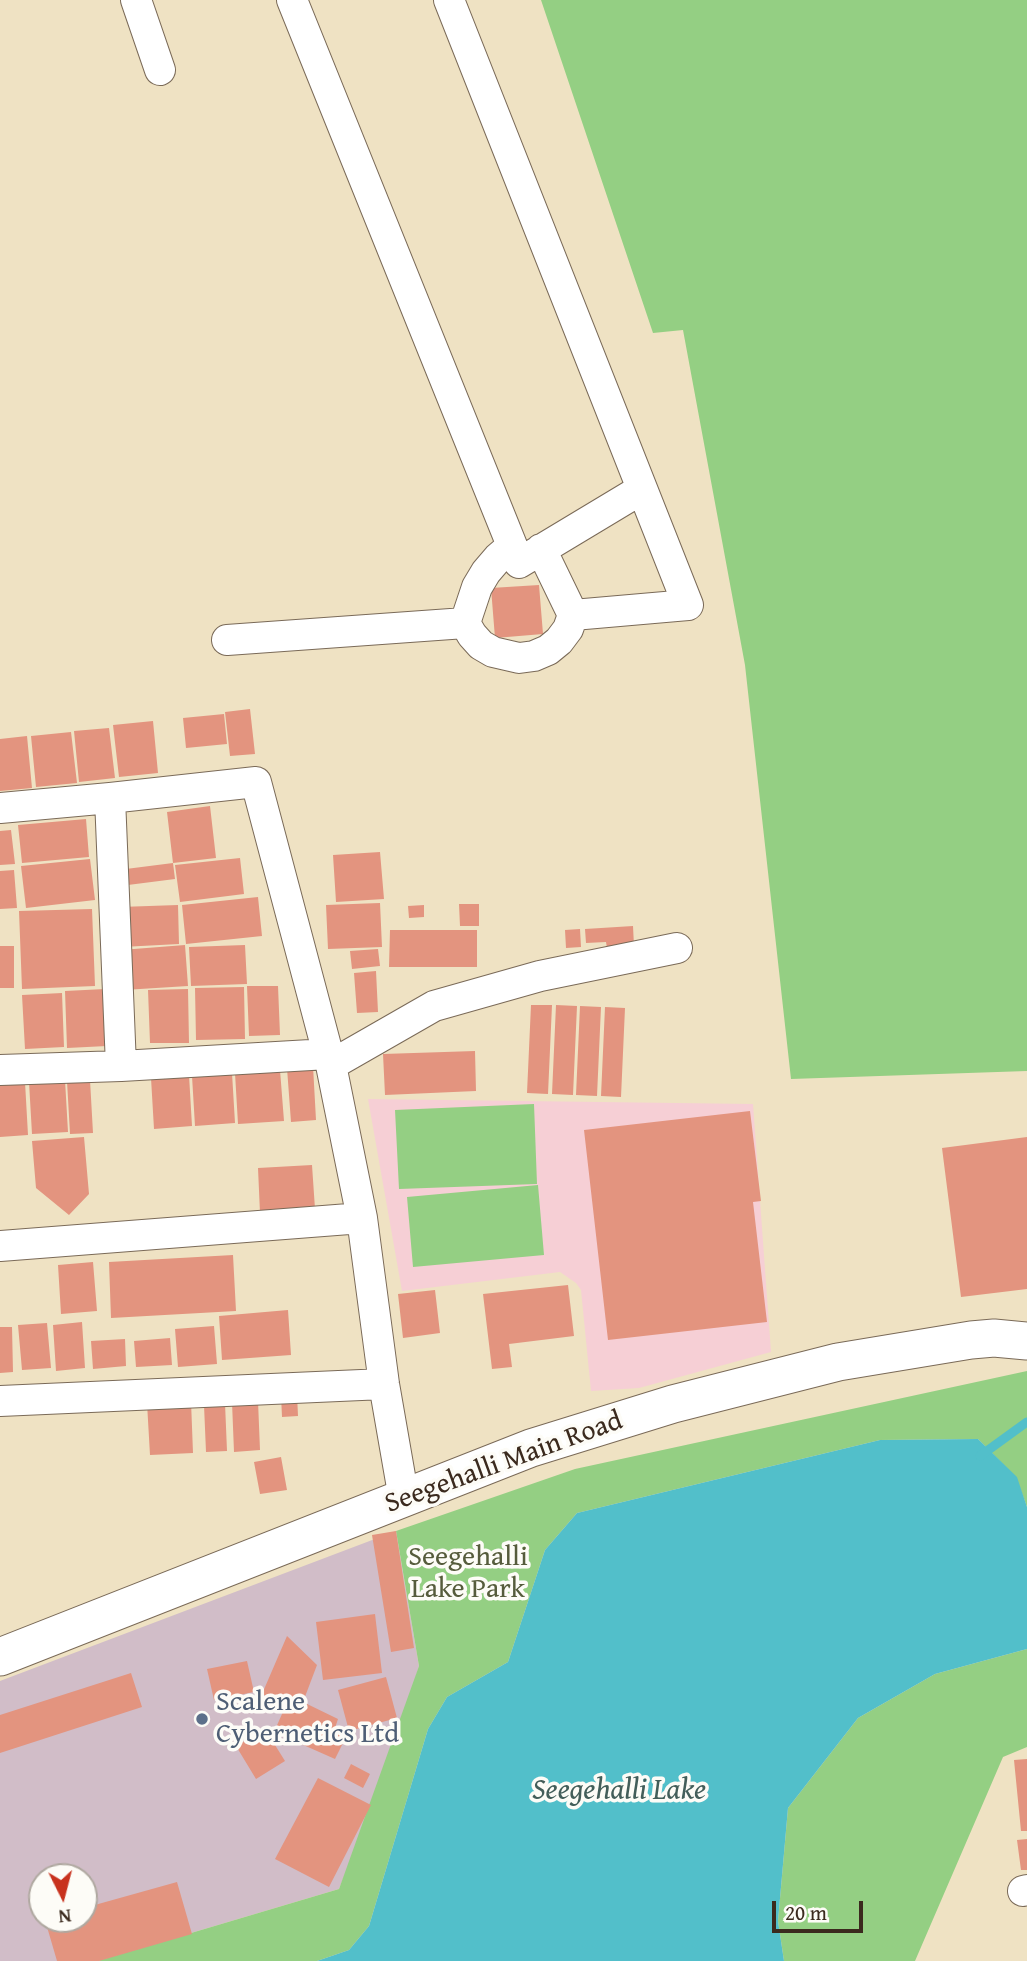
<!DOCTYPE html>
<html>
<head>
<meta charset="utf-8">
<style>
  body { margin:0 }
  #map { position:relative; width:1027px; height:1961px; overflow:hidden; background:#efe2c3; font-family:"Gentium Book Plus",serif }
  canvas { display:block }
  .north { position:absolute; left:28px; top:1863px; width:70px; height:70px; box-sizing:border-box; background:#fdfcf7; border:2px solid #afa8a0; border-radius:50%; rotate:174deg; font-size:19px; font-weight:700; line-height:28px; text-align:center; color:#3b2a1e }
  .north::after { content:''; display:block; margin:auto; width:24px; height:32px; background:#c8321e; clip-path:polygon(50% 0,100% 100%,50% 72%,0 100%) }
  .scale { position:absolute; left:772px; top:1901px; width:91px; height:32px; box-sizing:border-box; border:4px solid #3b2a1e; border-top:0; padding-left:9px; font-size:21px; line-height:24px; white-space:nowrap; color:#3b2a1e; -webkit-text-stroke:5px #fdfcf7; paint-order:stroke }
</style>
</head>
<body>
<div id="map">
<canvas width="1027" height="1961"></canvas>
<div class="north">N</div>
<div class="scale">20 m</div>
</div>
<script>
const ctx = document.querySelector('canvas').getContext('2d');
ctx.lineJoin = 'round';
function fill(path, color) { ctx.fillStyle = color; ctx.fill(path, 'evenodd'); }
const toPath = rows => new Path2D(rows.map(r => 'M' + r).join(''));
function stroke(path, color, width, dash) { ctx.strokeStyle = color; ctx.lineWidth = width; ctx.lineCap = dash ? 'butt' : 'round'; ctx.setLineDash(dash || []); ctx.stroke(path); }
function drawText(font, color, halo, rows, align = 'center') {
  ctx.font = font + ' "Gentium Book Plus",serif'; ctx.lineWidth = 7; ctx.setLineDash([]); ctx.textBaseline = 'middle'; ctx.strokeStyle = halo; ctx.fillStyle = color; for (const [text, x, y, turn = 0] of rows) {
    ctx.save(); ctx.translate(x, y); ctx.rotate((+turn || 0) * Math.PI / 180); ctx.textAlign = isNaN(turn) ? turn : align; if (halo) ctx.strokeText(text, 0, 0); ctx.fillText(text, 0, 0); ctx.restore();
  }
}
fill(toPath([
  [368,1099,753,1104,771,1352,639,1388,591,1391,581,1290,576,1283,560,1272,402,1291]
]), '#f6cfd5');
fill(toPath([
  [396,1531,419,1666,392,1757,339,1889,97,1961,0,1961,0,1681],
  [42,1877,84,1877,84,1919,42,1919]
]), '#d1bdc8');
fill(toPath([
  [541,0,1027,0,1027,1071,791,1079,745,665,683,330,653,333],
  [534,1104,537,1184,399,1189,395,1110],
  [538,1185,544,1255,413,1267,407,1197],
  [1027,1371,1027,1507,1016,1477,978,1439,880,1440,577,1513,545,1550,508,1662,447,1697,428,1729,369,1926,349,1950,317,1961,97,1961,339,1889,419,1666,396,1531,575,1469],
  [1027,1649,1027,1747,1003,1757,915,1961,784,1961,778,1921,788,1808,858,1718,935,1674]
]), '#94cf83');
fill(toPath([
  [978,1439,1017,1477,1027,1507,1027,1649,935,1674,858,1718,788,1808,778,1921,784,1961,317,1961,349,1950,369,1926,428,1729,447,1697,508,1662,545,1550,577,1513,880,1440]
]), '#52bfca');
stroke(toPath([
  [980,1456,1027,1422]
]), '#52bfca', 9);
fill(toPath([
  [539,585,543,634,495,638,491,588],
  [250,709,255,754,230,756,225,712],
  [224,714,227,744,186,748,183,718],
  [153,721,158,773,119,777,113,725],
  [109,728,115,778,79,782,74,731],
  [71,732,77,783,36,787,31,736],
  [27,736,32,788,0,791,0,739],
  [210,806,216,858,173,863,167,812],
  [86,819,89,857,22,863,18,825],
  [11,830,15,864,0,865,0,831],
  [380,852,384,899,336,902,333,855],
  [240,858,244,894,180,902,175,865],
  [90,859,95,900,26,908,21,866],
  [173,863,175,879,120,886,118,870],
  [14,870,17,908,0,909,0,871],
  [258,897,262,936,186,944,182,905],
  [380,903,382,947,328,949,326,905],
  [459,904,479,904,479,926,460,926],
  [178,905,179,944,122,947,120,907],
  [424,905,424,917,409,918,408,906],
  [92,909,95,986,22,989,19,911],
  [633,926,634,946,607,948,606,942,586,943,585,929],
  [580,929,581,947,566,948,565,930],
  [390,930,477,930,477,967,389,967],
  [185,945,188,986,124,990,121,950],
  [245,945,247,984,191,986,189,947],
  [0,946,14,946,14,988,0,988],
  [378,949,380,966,352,969,350,951],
  [376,971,378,1012,357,1013,354,973],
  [247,986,278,986,280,1035,249,1036],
  [244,987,245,1039,196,1040,195,988],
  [105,989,107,1046,67,1048,65,991],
  [188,989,189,1043,150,1043,148,990],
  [62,993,64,1047,25,1049,22,995],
  [531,1005,552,1005,548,1094,527,1093],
  [556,1005,577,1006,573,1095,552,1094],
  [580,1006,601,1007,597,1096,576,1095],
  [605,1007,625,1008,621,1097,601,1096],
  [475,1051,476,1091,385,1095,383,1054],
  [313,1066,316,1120,291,1122,287,1068],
  [280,1070,284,1121,238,1124,235,1073],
  [232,1073,235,1123,195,1126,192,1076],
  [189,1075,192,1126,154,1129,151,1078],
  [65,1080,68,1132,32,1134,29,1082],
  [90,1080,93,1133,70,1134,67,1081],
  [25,1082,28,1135,0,1137,0,1083],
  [750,1111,761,1201,753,1202,767,1322,608,1340,584,1130],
  [84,1137,89,1194,69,1215,36,1188,32,1141],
  [1027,1137,1027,1289,961,1297,942,1148],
  [312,1165,315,1209,260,1213,258,1168],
  [233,1255,236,1311,111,1318,109,1262],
  [93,1262,97,1311,61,1314,58,1265],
  [568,1285,574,1336,509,1344,512,1367,492,1369,483,1294],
  [435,1290,440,1333,403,1338,398,1294],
  [288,1310,291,1355,222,1360,219,1316],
  [82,1322,85,1368,56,1371,53,1325],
  [47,1323,51,1368,22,1370,18,1325],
  [214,1326,217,1364,178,1367,175,1329],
  [0,1327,12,1327,13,1372,0,1373],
  [170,1338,172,1365,136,1367,134,1341],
  [125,1339,126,1366,93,1369,91,1341],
  [297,1394,298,1416,282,1417,281,1395],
  [191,1401,193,1453,150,1455,147,1403],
  [258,1401,260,1450,234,1452,232,1402],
  [225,1403,227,1451,206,1452,204,1405],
  [281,1457,287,1490,260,1494,254,1462],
  [396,1531,414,1648,391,1652,372,1535],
  [375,1614,382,1673,323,1680,316,1622],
  [287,1636,317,1665,303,1702,338,1719,335,1728,348,1733,335,1759,274,1732,286,1705,262,1694],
  [247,1661,254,1692,214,1700,207,1669],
  [131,1673,142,1707,0,1753,0,1715],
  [386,1677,397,1718,349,1731,338,1690],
  [265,1729,285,1761,256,1779,236,1746],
  [1027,1759,1027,1831,1021,1831,1014,1760],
  [351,1764,370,1774,363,1788,344,1778],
  [318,1778,371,1805,329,1887,275,1859],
  [1027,1839,1027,1870,1021,1870,1017,1840],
  [177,1882,192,1934,99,1961,57,1961,45,1920,84,1919,84,1908]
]), '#e3947f');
const minor = toPath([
  [136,0,160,70],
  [292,0,519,563,642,489],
  [449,0,688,605,573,615,541,549],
  [465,623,472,635,481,645,493,652,519,658,534,656,548,650,559,641,568,629,573,615],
  [227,640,465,623,477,587,486,572,498,558,512,546],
  [110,798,121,1066],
  [0,808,110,798,256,782,331,1065,362,1218,384,1384,404,1499],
  [331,1065,434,1006,540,976,677,948],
  [0,1070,121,1066,328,1054],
  [0,1246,362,1218],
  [0,1401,384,1384],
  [1023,1891,1027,1890]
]);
const tertiary = toPath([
  [0,1657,531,1448,673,1404,838,1362,971,1340,994,1338,1027,1341]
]);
stroke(minor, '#7a6a58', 32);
stroke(tertiary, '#7a6a58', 39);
stroke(minor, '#fff', 30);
stroke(tertiary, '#fff', 37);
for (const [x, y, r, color] of [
  [202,1719,7,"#5c6f8a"]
]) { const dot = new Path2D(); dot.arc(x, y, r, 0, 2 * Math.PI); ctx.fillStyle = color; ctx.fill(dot); stroke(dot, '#fdfcf7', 2.5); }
drawText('28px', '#3b2a1e', '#fdfcf7', [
  ["Seegehalli Main Road",504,1463,-20]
]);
drawText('28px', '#565c3c', '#fdfcf7', [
  ["Seegehalli",468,1558],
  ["Lake Park",468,1590]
]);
drawText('28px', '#4e5e75', '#fdfcf7', [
  ["Scalene",216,1703],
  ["Cybernetics Ltd",216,1735]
], 'left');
drawText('italic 30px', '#435e5a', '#fdfcf7', [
  ["Seegehalli Lake",619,1791]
]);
</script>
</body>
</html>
